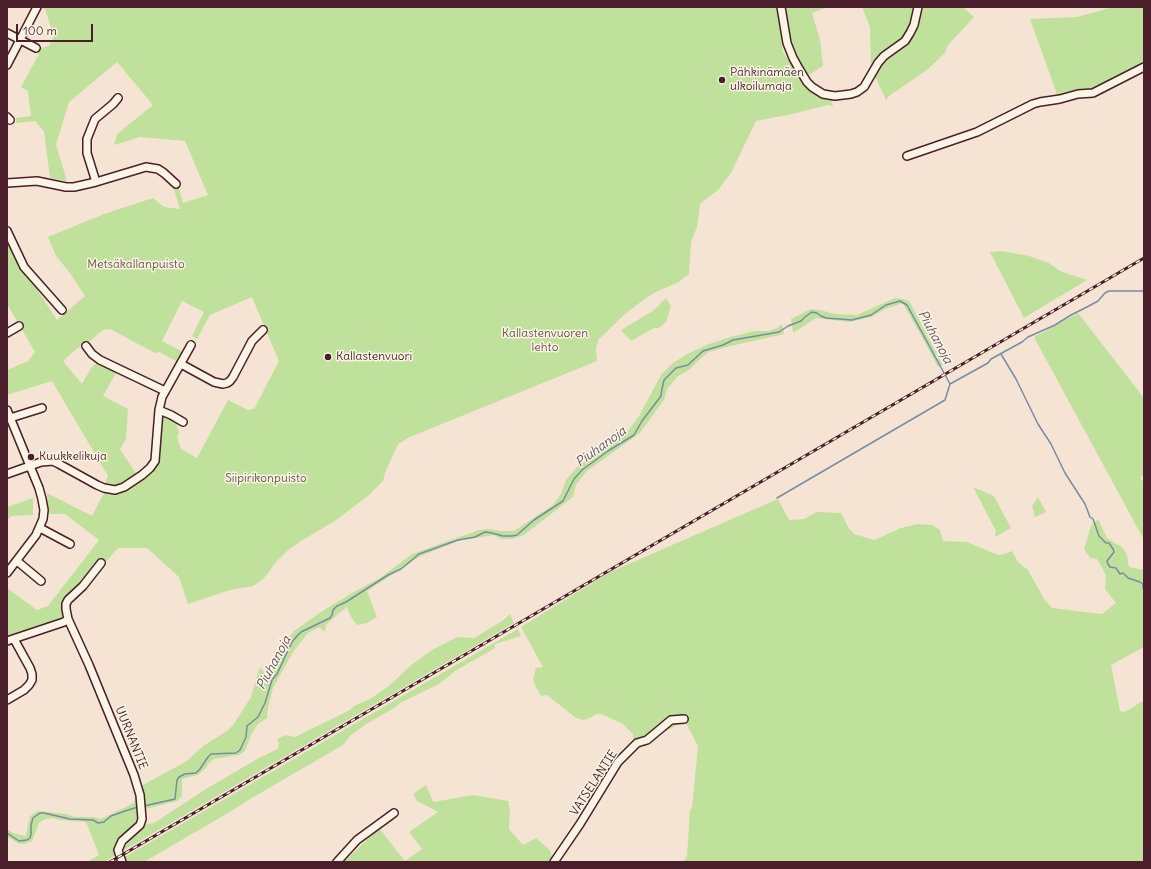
<!DOCTYPE html>
<html>
<head>
<meta charset="utf-8">
<style>
  body { margin:0 }
  #map { position:relative; width:1151px; height:869px; overflow:hidden; background:#f5e4d4; font-family:Delius,sans-serif }
  canvas { display:block }
  .frame { position:absolute; inset:0; border:8px solid #4a1f2b; pointer-events:none }
  .scale { position:absolute; left:16px; top:24px; width:77px; height:18px; box-sizing:border-box; border:2px solid #4a1f2b; border-top:0; padding-left:5px; font-size:12px; line-height:14px; white-space:nowrap; color:#4a1f2b; -webkit-text-stroke:3px #fcf5e5; paint-order:stroke }
</style>
</head>
<body>
<div id="map">
<canvas width="1151" height="869"></canvas>
<div class="frame"></div>
<div class="scale">100 m</div>
</div>
<script>
const ctx = document.querySelector('canvas').getContext('2d');
ctx.lineJoin = 'round';
function fill(path, color) { ctx.fillStyle = color; ctx.fill(path, 'evenodd'); }
const toPath = rows => new Path2D(rows.map(r => 'M' + r).join(''));
function stroke(path, color, width, dash) { ctx.strokeStyle = color; ctx.lineWidth = width; ctx.lineCap = dash ? 'butt' : 'round'; ctx.setLineDash(dash || []); ctx.stroke(path); }
function drawText(font, color, halo, rows, align = 'center') {
  ctx.font = font + ' Delius,sans-serif'; ctx.lineWidth = 3; ctx.setLineDash([]); ctx.textBaseline = 'middle'; ctx.strokeStyle = halo; ctx.fillStyle = color; for (const [text, x, y, turn = 0] of rows) {
    ctx.save(); ctx.translate(x, y); ctx.rotate((+turn || 0) * Math.PI / 180); ctx.textAlign = isNaN(turn) ? turn : align; if (halo) ctx.strokeText(text, 0, 0); ctx.fillText(text, 0, 0); ctx.restore();
  }
}
fill(toPath([
  [42,7,778,7,783,52,807,86,822,97,831,99,833,106,828,105,792,114,756,121,731,173,718,190,700,204,697,227,691,242,689,274,679,282,656,292,646,298,625,314,598,340,596,349,597,361,410,437,398,444,385,473,383,481,369,495,335,521,301,541,287,551,275,563,269,572,262,580,253,586,230,590,188,604,179,577,147,548,118,548,105,563,100,559,81,584,64,614,63,619,58,622,7,637,7,588,37,610,48,606,99,540,65,514,49,514,47,493,92,516,104,493,115,493,123,492,149,475,156,465,162,414,175,421,179,432,177,437,181,449,197,458,228,400,248,410,254,409,279,361,252,297,210,315,197,339,192,336,204,312,182,301,162,341,183,352,178,362,159,352,155,353,110,329,103,330,90,341,80,346,63,361,82,384,91,368,99,361,117,371,103,396,128,409,126,439,120,449,137,475,118,485,105,483,108,476,52,381,7,395,7,370,28,361,35,352,7,304,7,239,16,260,38,291,57,320,85,296,70,273,56,256,48,237,104,214,153,198,164,207,180,209,173,186,178,185,183,203,208,195,185,141,140,137,114,145,117,134,153,105,117,62,69,102,56,145,67,181,50,178,44,131,35,121,16,123,16,118,31,116,28,91,21,87,39,54,35,51,38,46,42,48,49,46,54,36,45,9,42,8],
  [784,7,828,7,812,13,820,40,823,66,806,77,792,50],
  [862,7,915,7,913,20,909,31,902,38,883,52,871,72,870,27],
  [920,7,963,7,974,17,948,45,945,53,928,69,889,96,886,100,874,74,882,61,905,42,918,26],
  [1113,7,1144,7,1144,63,1101,87,1093,90,1058,97,1030,19,1077,17],
  [1001,251,1029,256,1049,263,1060,271,1087,280,1024,318,990,252],
  [666,298,671,306,666,322,659,328,654,328,631,341,621,330,653,311],
  [895,298,903,299,909,301,943,365,938,367,921,335,903,304,900,304,885,309,872,317,849,322,816,318,793,333,791,319,811,309,820,310,835,314,857,315],
  [1078,313,1144,398,1144,475,1140,478,1144,483,1144,540,1035,339,1035,336,1044,332],
  [782,324,784,334,726,347,709,352,700,359,690,369,677,377,667,389,664,400,640,433,587,471,576,485,573,497,524,535,512,539,501,539,494,535,458,541,421,556,367,591,377,617,367,623,357,625,351,617,347,607,338,614,326,625,325,632,319,627,308,633,293,652,273,688,268,708,267,718,258,724,252,733,245,751,239,755,214,759,209,763,205,769,198,775,182,779,182,796,177,801,145,809,141,786,187,761,203,746,227,731,234,724,251,697,259,669,261,668,267,676,273,667,286,641,294,631,324,610,352,593,380,578,412,554,479,530,489,529,501,531,514,531,553,505,561,494,566,480,578,466,626,434,639,416,661,375,673,363,689,353,709,344,727,338,754,331,768,331,777,328],
  [973,487,994,496,1011,528,995,537,996,531],
  [1038,497,1046,512,1035,517,1032,506],
  [33,498,33,515,11,516,7,520,7,507],
  [778,499,789,520,804,519,817,512,841,513,848,527,854,534,874,540,901,528,918,524,932,525,940,530,943,541,967,542,998,555,1004,554,1012,551,1018,562,1028,570,1044,599,1052,608,1102,614,1116,603,1105,589,1106,575,1097,559,1090,558,1084,549,1091,526,1098,519,1107,538,1123,548,1127,555,1129,567,1144,570,1144,647,1111,665,1120,711,1124,712,1130,709,1144,700,1144,862,684,862,687,855,690,810,692,808,698,746,685,721,653,738,646,737,633,740,633,734,623,724,601,714,596,714,590,718,583,720,576,718,547,695,541,696,536,687,533,679,536,668,543,667,521,627,610,572],
  [510,614,514,623,121,852,134,835,146,824,154,823,206,789,259,758,278,749,279,744,277,739,287,735,295,737,350,710,354,706,370,699,389,686,410,666,432,650,457,637,474,638,502,621],
  [518,629,521,636,495,644,495,648,455,671,439,684,400,703,396,707,368,723,351,735,343,745,250,799,228,813,144,862,125,862,123,858],
  [426,785,433,802,473,795,508,801,510,811,509,829,523,845,536,838,550,850,552,857,550,862,344,862,379,828,405,861,422,849,409,832,438,812,417,801,413,794],
  [136,794,139,821,132,829,116,855,104,862,87,862,99,855,86,822,59,820,53,818,45,819,39,823,32,841,24,844,17,843,10,838,7,838,7,829,13,833,25,836,26,835,30,816,38,811,67,814,75,817,93,817,101,819,134,803]
]), '#c0e19b');
stroke(toPath([
  [1001,354,1016,379,1038,424,1051,444,1065,473,1085,504,1090,517,1093,519,1099,536,1106,543,1109,543,1113,549,1114,552,1107,561,1108,564,1110,567,1116,568,1120,574,1123,573,1128,578,1140,582,1143,584,1143,588,1144,589],
  [777,498,945,400,950,384],
  [144,806,175,799,177,780,179,777,185,774,196,773,200,769,208,757,211,754,236,753,240,750,246,737,247,726,258,717,265,703,272,680,277,674,292,642,297,636,301,632,330,618,332,615,333,610,337,606,346,602,388,575,401,569,419,554,458,540,475,537,485,532,492,533,503,536,512,536,517,535,534,520,563,501,574,479,582,470,608,451,634,435,642,421,661,396,662,389,664,380,676,368,688,365,703,351,723,345,733,340,779,332,788,326,801,321,805,317,812,312,817,313,821,316,826,318,852,320,871,315,886,305,900,301,907,305,950,384,988,363,991,359,1022,342,1028,337,1055,325,1071,315,1087,307,1098,301,1105,293,1109,291,1144,291],
  [7,833,19,841,27,840,30,838,31,834,31,825,33,818,40,813,44,813,70,819,93,820,98,823,104,822,111,816,125,811,138,807]
]), '#778ca5', 1.5);
const minor = toPath([
  [781,7,787,43,793,58,798,67,807,82,812,87,823,94,835,96,851,94,857,92,864,87,878,63,884,56,905,41,910,33,914,25,918,7],
  [7,33,36,48],
  [7,65,37,7],
  [7,117,10,120],
  [907,156,977,132,1033,104,1040,102,1060,99,1078,94,1093,93,1144,67],
  [96,182,87,153,87,139,95,119,113,104,118,98],
  [7,183,37,181,66,187,74,187,96,182,146,167,158,169,164,173,176,184],
  [7,231,24,267,62,310],
  [7,333,19,326],
  [86,346,92,354,100,360,165,391],
  [181,364,214,382,223,384,227,383,230,381,233,377,252,341,263,330],
  [7,410,39,488,42,499,44,510,43,519,36,535,7,573],
  [159,410,171,415,183,422],
  [7,419,42,408],
  [7,474,41,462,53,461,59,464,97,485,104,488,115,490,124,487,142,475,150,468,155,461,159,410,162,397,191,345],
  [40,528,70,544],
  [17,561,41,581],
  [68,619,89,665,134,775,140,795,142,819,140,825,122,841,118,850,122,862],
  [7,641,64,622,68,619,66,609,66,604,68,600,83,586,101,563],
  [7,700,24,690,29,685,32,680,32,674,30,668,14,639],
  [337,862,357,840,394,813],
  [554,862,580,824,618,762,637,743,647,740,671,720,684,719]
]);
stroke(minor, '#4a1f2b', 10);
stroke(minor, '#fcf5e5', 7);
const rail = toPath([
  [110,862,1144,258]
]);
stroke(rail, '#4a1f2b', 3);
stroke(rail, '#fcf5e5', 1.5, [4.5]);
for (const [x, y, r, color] of [
  [722,80,4,"#4a1f2b"],
  [328,357,4,"#4a1f2b"],
  [31,457,4,"#4a1f2b"]
]) { const dot = new Path2D(); dot.arc(x, y, r, 0, 2 * Math.PI); ctx.fillStyle = color; ctx.fill(dot); stroke(dot, '#fcf5e5', 1.5); }
drawText('12px', '#4a1f2b', '#fcf5e5', [
  ["Pähkinämäen",730,73],
  ["ulkoilumaja",730,87],
  ["Kallastenvuori",336,357],
  ["Kuukkelikuja",39,457]
], 'left');
drawText('12px', '#685047', '#fcf5e5', [
  ["Metsäkallanpuisto",136,265],
  ["Kallastenvuoren",545,334],
  ["lehto",545,348],
  ["Siipirikonpuisto",266,479]
]);
drawText('12px', '#4a1f2b', '#fcf5e5', [
  ["UURNANTIE",131,738,68],
  ["VATSELANTIE",594,783,-57]
]);
drawText('italic 13px', '#5d4c5e', '#fcf5e5', [
  ["Piuhanoja",935,337,62],
  ["Piuhanoja",601,447,-36],
  ["Piuhanoja",274,663,-62]
]);
</script>
</body>
</html>
